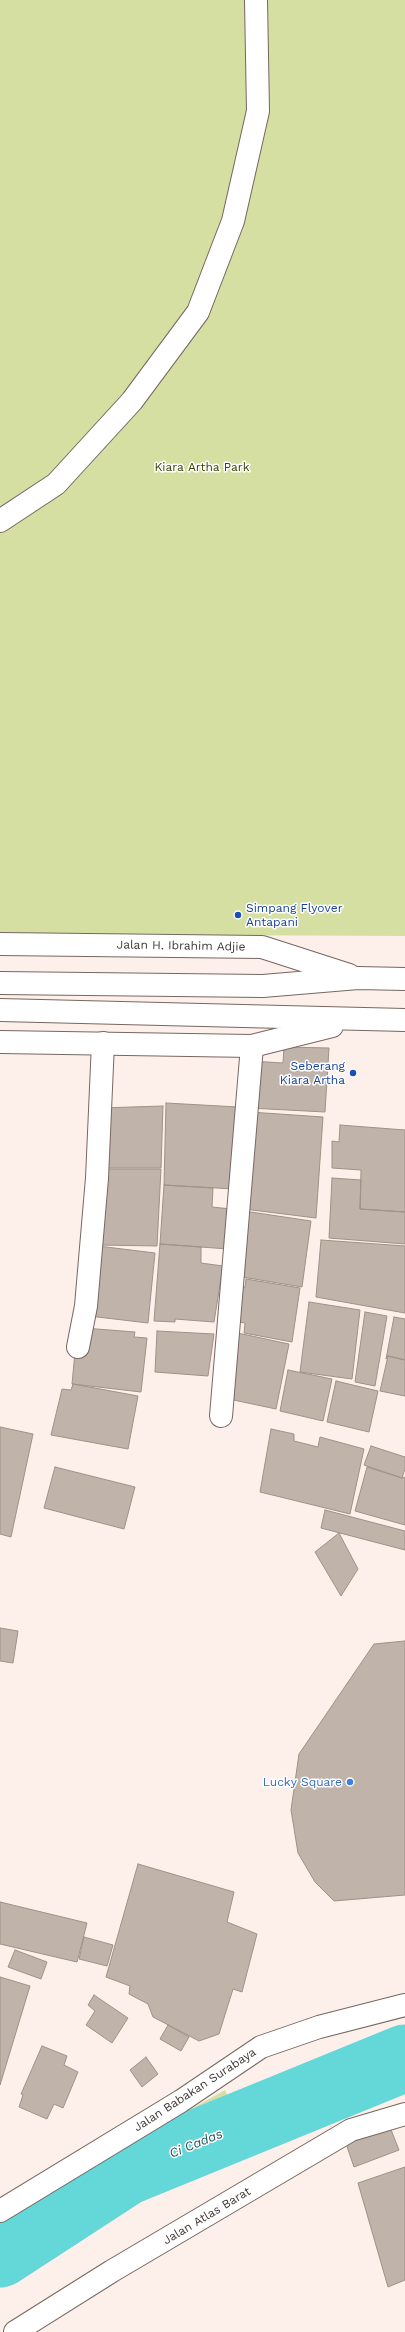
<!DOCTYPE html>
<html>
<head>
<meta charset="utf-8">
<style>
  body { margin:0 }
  canvas { display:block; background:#fdefe9 }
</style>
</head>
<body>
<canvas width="405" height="2332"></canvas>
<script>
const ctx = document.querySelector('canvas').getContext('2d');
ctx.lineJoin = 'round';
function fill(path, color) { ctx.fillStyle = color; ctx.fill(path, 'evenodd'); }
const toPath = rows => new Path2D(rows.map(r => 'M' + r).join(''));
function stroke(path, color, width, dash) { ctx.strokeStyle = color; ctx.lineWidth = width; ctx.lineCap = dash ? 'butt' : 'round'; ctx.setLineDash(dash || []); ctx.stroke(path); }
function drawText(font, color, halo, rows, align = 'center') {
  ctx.font = font + ' "Work Sans",sans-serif'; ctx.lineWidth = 3; ctx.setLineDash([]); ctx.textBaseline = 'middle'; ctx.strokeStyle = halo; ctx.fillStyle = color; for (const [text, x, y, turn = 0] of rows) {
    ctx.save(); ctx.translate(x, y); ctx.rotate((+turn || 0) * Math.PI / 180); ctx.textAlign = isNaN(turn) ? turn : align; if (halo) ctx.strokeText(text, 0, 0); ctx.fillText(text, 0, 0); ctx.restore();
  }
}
fill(toPath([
  [0,0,405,0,405,936,0,934],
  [225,2090,230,2101,173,2131,0,2237,0,2224,145,2135]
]), '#d5dfa2');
stroke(toPath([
  [0,2254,126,2172,405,2058]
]), '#64d7d9', 67);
const building = toPath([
  [284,1047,329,1048,325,1112,249,1108,251,1061,283,1063,284,1047],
  [166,1103,238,1107,234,1189,164,1185,166,1103],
  [163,1106,161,1168,99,1168,100,1108,163,1106],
  [250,1112,323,1117,316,1218,244,1209,250,1112],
  [340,1125,405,1130,405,1212,360,1209,361,1170,332,1168,332,1141,339,1142,340,1125],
  [98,1169,161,1169,157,1246,98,1245,98,1169],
  [332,1178,361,1180,360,1209,405,1212,405,1244,329,1238,332,1178],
  [164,1185,213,1188,212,1207,231,1209,228,1249,160,1244,164,1185],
  [244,1211,311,1221,302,1287,236,1276,244,1211],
  [321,1240,405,1246,405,1313,316,1297,321,1240],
  [160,1244,201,1247,201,1263,223,1266,214,1322,175,1319,175,1322,154,1321,160,1244],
  [98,1246,155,1253,148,1323,89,1316,98,1246],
  [246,1279,300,1288,292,1342,244,1333,245,1323,231,1321,235,1286,245,1287,246,1279],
  [309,1302,360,1310,352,1379,300,1372,309,1302],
  [365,1312,387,1316,375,1386,355,1382,365,1312],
  [394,1317,405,1319,405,1360,388,1356,386,1359,394,1317],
  [84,1328,135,1332,134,1337,147,1338,141,1392,72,1384,75,1352,84,1328],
  [157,1331,214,1334,208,1376,155,1372,157,1331],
  [233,1332,289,1344,276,1409,224,1398,233,1332],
  [388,1356,405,1360,405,1396,380,1391,388,1356],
  [288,1370,332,1379,323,1421,280,1411,288,1370],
  [336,1381,378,1391,369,1432,327,1422,336,1381],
  [73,1384,138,1396,128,1449,51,1435,62,1389,71,1390,73,1384],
  [0,1427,33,1434,11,1537,0,1534,0,1427],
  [271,1429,294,1434,294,1441,318,1447,320,1437,364,1449,350,1514,260,1492,271,1429],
  [371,1446,405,1457,405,1469,402,1478,364,1465,371,1446],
  [55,1467,135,1487,124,1529,44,1508,55,1467],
  [367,1467,402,1478,405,1477,405,1525,355,1511,367,1467],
  [325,1510,405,1531,405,1550,321,1528,325,1510],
  [339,1533,358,1569,341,1596,315,1552,339,1533],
  [0,1628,18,1631,13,1663,0,1661,0,1628],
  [405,1641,405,1895,334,1901,315,1882,298,1853,291,1810,299,1754,374,1644,405,1641],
  [138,1864,234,1892,227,1922,257,1934,242,1992,233,1989,219,2034,199,2041,153,2017,148,2004,129,1994,130,1986,106,1977,138,1864],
  [0,1902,87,1923,77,1962,0,1944,0,1902],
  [84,1937,113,1945,107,1966,79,1959,84,1937],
  [15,1950,47,1962,41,1979,8,1967,15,1950],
  [0,1977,30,1986,0,2085,0,1977],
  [94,1995,128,2018,112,2043,86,2025,95,2011,88,2005,94,1995],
  [168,2025,189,2037,181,2051,160,2039,168,2025],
  [42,2046,67,2056,64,2065,78,2072,63,2108,54,2104,47,2119,19,2107,23,2095,21,2094,42,2046],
  [146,2057,158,2074,142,2087,130,2070,146,2057],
  [388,2122,399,2150,354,2167,344,2138,388,2122],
  [405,2167,405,2280,388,2287,358,2183,405,2167]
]);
fill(building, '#c0b3a9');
stroke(building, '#9e9288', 1);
const minor = toPath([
  [0,521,56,484,132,401,198,312,233,221,258,111,256,0],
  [78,1347,86,1306,97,1178,103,1043],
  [221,1416,252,1046],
  [0,2211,181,2101,261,2047,319,2027,405,2005],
  [15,2332,112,2271,351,2130,405,2114]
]);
const major = toPath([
  [0,944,262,947,349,975],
  [0,983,263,986,358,978,405,979],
  [0,1010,405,1020],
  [0,1042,252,1046,332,1026]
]);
stroke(minor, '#766761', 24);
stroke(major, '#766761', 24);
stroke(minor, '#fff', 22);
stroke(major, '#fff', 22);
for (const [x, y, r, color] of [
  [238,915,4,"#1a4fb4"],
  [353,1073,4,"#1a4fb4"],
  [350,1782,4,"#3f7fe0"]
]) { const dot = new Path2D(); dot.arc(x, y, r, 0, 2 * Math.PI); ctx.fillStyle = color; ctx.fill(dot); stroke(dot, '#fff', 1.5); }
drawText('12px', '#3e4304', '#fff', [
  ["Kiara Artha Park",202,467]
]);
drawText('12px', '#164399', '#fff', [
  ["Simpang Flyover",246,908],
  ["Antapani",246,922],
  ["Seberang",345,1066,"right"],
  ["Kiara Artha",345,1080,"right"]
], 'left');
drawText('12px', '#403a37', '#fff', [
  ["Jalan H. Ibrahim Adjie",181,946,1],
  ["Jalan Babakan Surabaya",195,2090,-33],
  ["Jalan Atlas Barat",207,2216,-31]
]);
drawText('12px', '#366cbe', '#fff', [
  ["Lucky Square",342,1782]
], 'right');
drawText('italic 13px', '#245657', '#fff', [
  ["Ci Cadas",196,2144,-22]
]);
</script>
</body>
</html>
